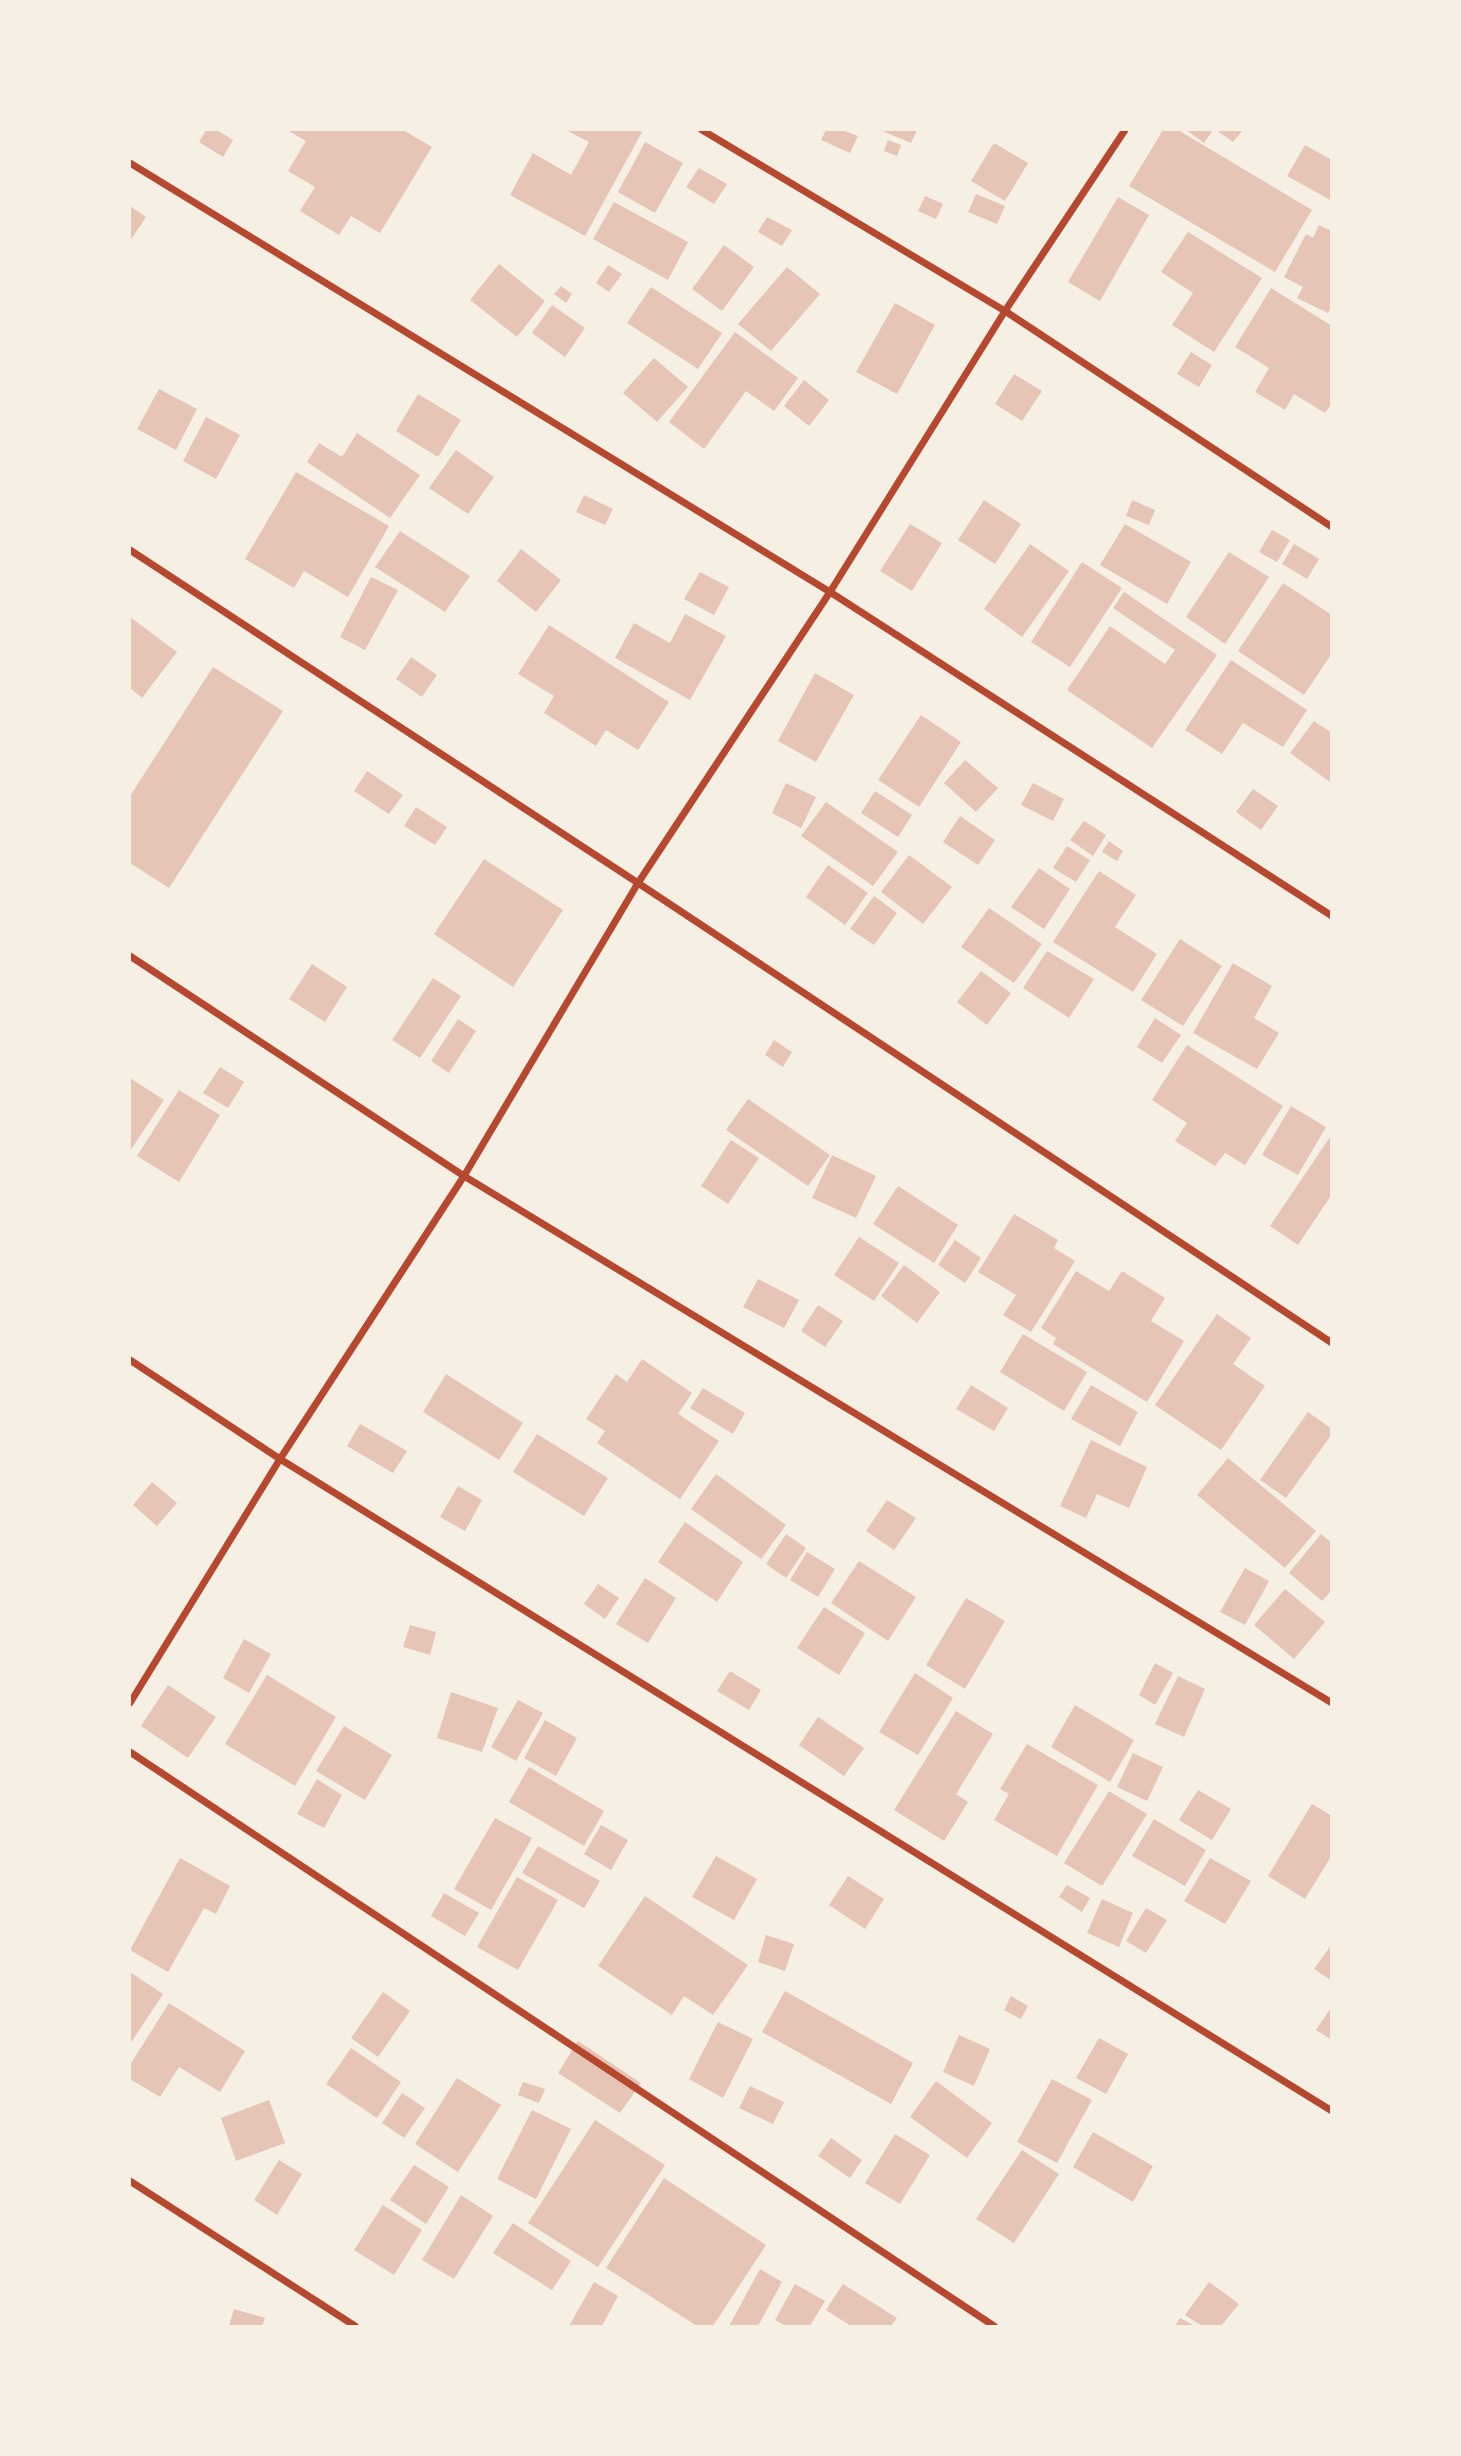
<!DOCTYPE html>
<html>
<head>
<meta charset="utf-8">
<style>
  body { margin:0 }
  #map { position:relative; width:1461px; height:2456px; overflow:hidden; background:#f6efe4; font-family:"Asap Condensed",sans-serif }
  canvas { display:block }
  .frame { position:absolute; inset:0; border:131px solid #f6efe4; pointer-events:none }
</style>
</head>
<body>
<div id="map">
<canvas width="1461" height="2456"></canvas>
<div class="frame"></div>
</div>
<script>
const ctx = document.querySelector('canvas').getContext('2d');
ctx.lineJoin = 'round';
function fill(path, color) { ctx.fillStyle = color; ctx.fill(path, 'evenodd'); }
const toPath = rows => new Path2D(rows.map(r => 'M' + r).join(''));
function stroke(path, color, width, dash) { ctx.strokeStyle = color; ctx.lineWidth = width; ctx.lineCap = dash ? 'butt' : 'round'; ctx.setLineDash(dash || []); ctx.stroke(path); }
fill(toPath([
  [206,130,217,130,233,140,223,157,199,142],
  [287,130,403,130,432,147,380,233,351,216,339,235,300,211,315,187,288,171,306,141],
  [566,130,636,130,642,132,585,236,510,195,533,153,571,175,589,142],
  [826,130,842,130,858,136,850,153,821,140],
  [880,130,917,130,911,143],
  [1163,130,1178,130,1312,210,1275,272,1129,186],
  [1186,130,1213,130,1204,143],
  [1216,130,1243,130,1233,142],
  [888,140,901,145,897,156,884,151],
  [645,142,683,163,655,213,618,192],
  [994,143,1028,163,1005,201,971,181],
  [1305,145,1332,160,1332,201,1287,176],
  [699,168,727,184,714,204,686,187],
  [976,194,1005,206,997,224,968,212],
  [925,196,943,204,936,219,918,211],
  [1118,197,1149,215,1100,301,1068,282],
  [614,202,688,242,668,280,593,239],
  [130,206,146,217,130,241],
  [767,217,792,230,782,246,758,232],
  [1319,225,1332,231,1332,306,1328,313,1297,298,1303,287,1284,277,1306,234,1313,238],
  [1188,232,1262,278,1214,352,1172,325,1193,293,1161,272],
  [724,245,754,267,722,311,692,289],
  [499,264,545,301,517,337,470,300],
  [608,265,622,274,609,292,596,283],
  [787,267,820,294,771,351,738,324],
  [561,286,572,294,566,303,554,294],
  [651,287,722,333,698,369,627,323],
  [1271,288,1332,326,1332,403,1325,413,1294,394,1285,410,1255,392,1269,368,1235,347],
  [895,303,935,325,897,394,856,372],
  [552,305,585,328,565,357,532,333],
  [735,332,798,378,774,411,746,391,704,449,669,422],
  [1191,352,1212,365,1199,387,1177,374],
  [654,358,688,387,657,422,623,393],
  [1014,374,1042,391,1022,421,995,404],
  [804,380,829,400,809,426,784,406],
  [159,389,197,409,176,450,137,429],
  [418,394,461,420,438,457,396,431],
  [206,417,240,435,216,479,183,461],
  [357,433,420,475,390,518,307,462,319,443,342,457],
  [456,450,494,477,468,514,429,488],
  [296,472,389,526,348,597,304,571,294,588,245,559],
  [584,495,613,509,605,525,576,512],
  [984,500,1021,524,995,564,958,540],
  [1132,500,1155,510,1149,525,1126,516],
  [910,524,942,543,912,591,880,571],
  [1125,524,1191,562,1167,604,1100,565],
  [1272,530,1290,540,1277,562,1259,552],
  [400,531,470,576,445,612,375,567],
  [1030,544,1069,571,1022,637,984,609],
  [1294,544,1319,559,1307,579,1282,564],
  [521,549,561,580,536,612,497,581],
  [1229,552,1269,577,1225,644,1186,617],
  [1082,562,1122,588,1070,667,1031,642],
  [700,572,729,587,714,615,684,599],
  [371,577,398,590,365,650,340,637],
  [1283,583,1332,615,1332,653,1304,695,1238,651],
  [1124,592,1217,655,1152,748,1067,690,1110,626,1165,664,1175,650,1113,608],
  [685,614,726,636,690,700,615,658,634,623,670,643],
  [130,617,177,652,142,698,130,688],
  [549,625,669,702,638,750,606,730,596,746,544,713,554,696,518,674],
  [411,657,437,675,422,697,396,679],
  [1231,660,1307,710,1283,747,1243,723,1222,754,1185,730],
  [213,667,283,711,169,888,130,863,130,796],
  [815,673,854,695,816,762,778,741],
  [921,715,961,742,919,807,878,780],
  [1314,721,1332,733,1330,782,1290,753],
  [965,760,998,788,976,812,944,783],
  [367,771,403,795,389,814,354,791],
  [786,783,816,797,801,828,772,813],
  [1033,783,1064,799,1053,821,1021,805],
  [1253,789,1278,806,1261,830,1236,812],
  [875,791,912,815,898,837,861,813],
  [826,802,898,852,873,886,801,836],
  [416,807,447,827,435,845,404,826],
  [960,816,995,840,978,865,943,842],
  [1084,821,1106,835,1093,856,1070,840],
  [1109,841,1123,851,1117,861,1102,852],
  [1067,846,1090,860,1076,882,1053,868],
  [909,855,952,887,923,924,881,892],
  [484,859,563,910,513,987,434,934],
  [828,865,868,893,845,925,806,897],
  [1039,868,1070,889,1044,929,1011,907],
  [1099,871,1136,895,1115,927,1157,954,1133,992,1053,942],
  [874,896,897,913,874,945,850,929],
  [989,908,1042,944,1014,983,961,947],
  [1180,939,1222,966,1183,1026,1141,1000],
  [1047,951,1094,979,1069,1018,1023,988],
  [1233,963,1272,986,1254,1018,1279,1033,1257,1069,1193,1033],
  [312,964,347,987,325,1022,289,999],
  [981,971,1011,993,987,1025,957,1002],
  [433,978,461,996,420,1058,392,1040],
  [1155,1018,1181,1035,1162,1063,1137,1047],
  [458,1019,476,1031,449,1073,431,1061],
  [774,1040,792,1052,783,1067,765,1055],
  [1187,1045,1283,1106,1245,1165,1225,1153,1215,1166,1175,1141,1187,1123,1152,1100],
  [220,1067,244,1082,228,1108,203,1093],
  [130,1078,164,1100,130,1151],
  [179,1090,220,1115,179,1182,137,1156],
  [748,1099,830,1155,808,1186,726,1130],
  [1291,1106,1326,1127,1298,1175,1262,1155],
  [1332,1134,1332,1194,1298,1245,1270,1226],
  [731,1140,759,1158,728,1204,701,1186],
  [832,1155,876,1176,856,1218,812,1198],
  [898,1186,958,1225,934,1263,873,1224],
  [1014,1214,1058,1240,1054,1248,1075,1261,1031,1332,1003,1315,1016,1295,978,1272],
  [859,1237,899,1263,874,1301,834,1275],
  [955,1240,981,1258,965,1283,938,1265],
  [904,1265,940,1292,917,1323,881,1296],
  [1076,1271,1109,1291,1122,1271,1165,1298,1151,1321,1184,1341,1147,1402,1053,1344,1056,1338,1041,1328],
  [758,1279,799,1300,784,1328,743,1307],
  [818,1305,843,1321,825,1347,801,1331],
  [1217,1314,1251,1338,1233,1364,1265,1386,1221,1450,1155,1405],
  [1023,1334,1087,1372,1064,1411,1000,1372],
  [642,1359,692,1393,678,1414,719,1441,680,1499,597,1443,605,1431,586,1419,616,1374,627,1382],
  [446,1374,523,1423,499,1460,423,1412],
  [971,1385,1008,1408,994,1431,956,1409],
  [1091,1385,1138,1412,1120,1446,1071,1419],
  [703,1388,745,1413,733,1434,690,1408],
  [1308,1412,1332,1429,1332,1434,1286,1498,1260,1480],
  [360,1424,407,1451,393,1473,347,1446],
  [537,1434,608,1478,584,1516,513,1472],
  [1091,1440,1147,1467,1129,1508,1097,1494,1086,1518,1060,1506],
  [1228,1458,1316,1531,1285,1568,1197,1495],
  [716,1474,786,1525,761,1559,691,1509],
  [152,1482,177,1503,157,1526,133,1505],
  [458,1486,482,1500,465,1531,440,1517],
  [887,1500,916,1518,894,1550,866,1531],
  [685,1522,743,1562,717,1602,658,1562],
  [786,1534,806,1548,786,1578,766,1564],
  [1321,1534,1332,1543,1332,1590,1322,1601,1289,1573],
  [807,1552,835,1569,818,1597,790,1580],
  [859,1561,916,1597,888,1641,831,1603],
  [1245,1568,1269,1581,1245,1625,1220,1612],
  [645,1578,676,1598,648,1643,616,1624],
  [598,1584,619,1598,605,1619,584,1604],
  [1285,1589,1325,1622,1294,1659,1254,1625],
  [966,1598,1005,1621,965,1689,926,1665],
  [824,1607,865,1633,839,1675,797,1648],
  [410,1625,436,1632,430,1655,403,1647],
  [244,1639,271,1654,249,1693,223,1678],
  [1155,1663,1173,1673,1155,1705,1139,1695],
  [730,1671,761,1690,749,1710,717,1691],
  [915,1673,953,1698,918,1755,879,1732],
  [267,1675,336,1717,295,1786,225,1744],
  [1178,1676,1205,1689,1184,1737,1155,1724],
  [168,1685,216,1717,188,1758,141,1726],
  [451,1692,498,1708,482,1752,437,1738],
  [518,1700,543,1713,516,1761,491,1747],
  [1075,1705,1134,1740,1110,1782,1051,1747],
  [956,1711,993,1734,956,1794,968,1802,944,1841,894,1810],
  [818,1717,864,1748,844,1776,799,1745],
  [545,1720,577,1738,556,1776,524,1758],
  [344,1726,392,1755,365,1800,316,1771],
  [1027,1744,1098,1785,1057,1856,994,1820,1009,1794,1000,1789],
  [1133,1753,1163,1767,1147,1801,1117,1787],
  [529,1767,604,1811,584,1846,509,1802],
  [317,1779,342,1795,324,1828,297,1814],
  [1198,1790,1231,1809,1212,1840,1179,1820],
  [1109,1791,1147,1814,1102,1886,1064,1863],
  [1312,1804,1332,1816,1332,1855,1305,1899,1268,1876],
  [495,1818,532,1838,491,1910,454,1889],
  [1154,1819,1206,1850,1185,1886,1132,1856],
  [601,1825,628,1840,611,1870,584,1854],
  [538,1846,600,1881,584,1908,522,1873],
  [716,1856,757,1879,734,1920,692,1897],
  [180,1858,230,1886,216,1914,204,1908,168,1972,130,1950],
  [1210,1858,1251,1881,1225,1924,1184,1901],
  [848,1876,884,1899,865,1929,829,1905],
  [517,1877,558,1900,518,1970,477,1947],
  [1067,1885,1090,1898,1082,1912,1059,1897],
  [444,1893,479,1913,465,1936,431,1916],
  [645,1896,748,1965,713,2015,684,1996,672,2015,598,1966],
  [1102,1899,1133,1913,1119,1947,1087,1933],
  [1146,1908,1167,1920,1146,1953,1126,1941],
  [766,1935,794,1944,785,1971,758,1962],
  [1332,1944,1332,1981,1314,1969],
  [130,1972,163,1994,130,2044],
  [785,1991,913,2063,891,2104,762,2032],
  [383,1992,410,2011,378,2057,351,2038],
  [1011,1996,1028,2006,1021,2019,1004,2010],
  [169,2003,245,2051,220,2092,179,2067,160,2097,130,2079,130,2065],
  [1332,2006,1332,2040,1316,2030],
  [718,2022,753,2039,723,2098,689,2079],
  [959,2035,990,2049,974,2086,943,2072],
  [1099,2038,1128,2054,1106,2094,1076,2078],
  [578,2041,641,2083,620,2113,558,2073],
  [351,2048,401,2082,377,2118,326,2084],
  [457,2078,501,2105,458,2172,415,2144],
  [1052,2079,1092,2100,1057,2163,1017,2142],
  [936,2081,992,2123,967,2158,910,2117],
  [523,2082,545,2089,539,2103,518,2095],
  [750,2086,784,2102,773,2124,739,2108],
  [402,2093,425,2108,404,2138,382,2123],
  [269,2100,285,2143,236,2161,221,2118],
  [532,2110,571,2129,536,2199,497,2179],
  [595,2120,665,2165,598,2267,528,2223],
  [1093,2132,1153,2166,1133,2202,1073,2167],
  [895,2134,930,2155,900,2204,865,2183],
  [831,2138,862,2160,850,2178,818,2156],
  [1022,2150,1059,2174,1014,2243,976,2219],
  [279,2160,302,2174,277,2215,254,2200],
  [414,2165,449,2187,426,2224,390,2200],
  [664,2178,766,2245,713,2326,697,2326,606,2268],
  [461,2195,493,2216,454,2279,422,2260],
  [383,2205,422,2230,394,2275,354,2250],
  [513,2223,571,2261,552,2290,493,2253],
  [760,2269,782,2282,758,2326,729,2326],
  [594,2282,618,2296,602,2326,569,2326],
  [1209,2282,1239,2304,1221,2326,1202,2326,1185,2315],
  [795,2284,825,2301,810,2326,786,2326,775,2320],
  [843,2284,897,2318,891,2326,851,2326,826,2310],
  [234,2309,265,2318,262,2326,229,2326],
  [1180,2318,1195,2326,1175,2326]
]), '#e6c5b7');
stroke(toPath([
  [702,130,1005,311,1332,527],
  [130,163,830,592,1332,916],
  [130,550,638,883,1332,1343],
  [130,956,464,1176,1332,1703],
  [130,1360,280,1459,1332,2111],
  [130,1703,280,1459,464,1176,638,883,830,592,1005,311,1125,130],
  [130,1752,994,2326],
  [130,2181,355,2326]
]), '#b5482f', 7);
</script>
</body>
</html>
